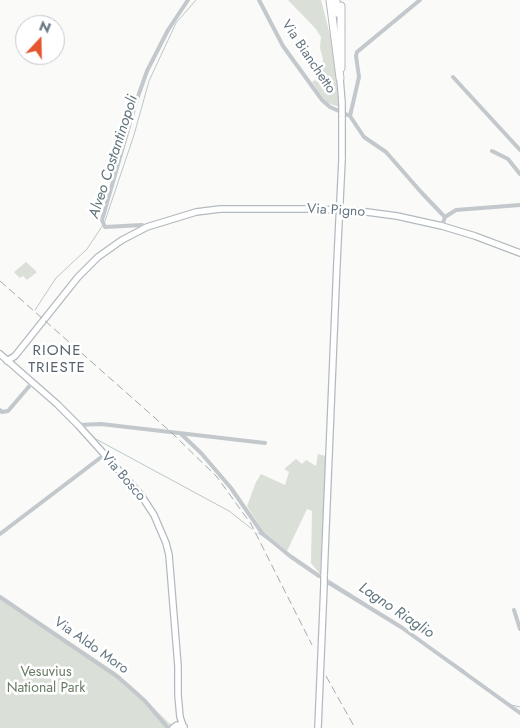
<!DOCTYPE html>
<html>
<head>
<meta charset="utf-8">
<style>
  body { margin:0 }
  #map { position:relative; width:520px; height:728px; overflow:hidden; background:#fafaf8; font-family:Jost,sans-serif }
  canvas { display:block }
  .north { position:absolute; left:15px; top:15px; width:50px; height:50px; box-sizing:border-box; background:#fff; border:1px solid #c1c8cd; border-radius:50%; rotate:21deg; font-size:14px; font-weight:700; line-height:20px; text-align:center; color:#657683 }
  .north::after { content:''; display:block; margin:auto; width:18px; height:22px; background:#e4572e; clip-path:polygon(50% 0,100% 100%,50% 72%,0 100%) }
</style>
</head>
<body>
<div id="map">
<canvas width="520" height="728"></canvas>
<div class="north">N</div>
</div>
<script>
const ctx = document.querySelector('canvas').getContext('2d');
ctx.lineJoin = 'round';
function fill(path, color) { ctx.fillStyle = color; ctx.fill(path, 'evenodd'); }
const toPath = rows => new Path2D(rows.map(r => 'M' + r).join(''));
function stroke(path, color, width, dash) { ctx.strokeStyle = color; ctx.lineWidth = width; ctx.lineCap = dash ? 'butt' : 'round'; ctx.setLineDash(dash || []); ctx.stroke(path); }
function drawText(font, color, halo, rows, align = 'center') {
  ctx.font = font + ' Jost,sans-serif'; ctx.lineWidth = 5; ctx.setLineDash([]); ctx.textBaseline = 'middle'; ctx.strokeStyle = halo; ctx.fillStyle = color; for (const [text, x, y, turn = 0] of rows) {
    ctx.save(); ctx.translate(x, y); ctx.rotate((+turn || 0) * Math.PI / 180); ctx.textAlign = isNaN(turn) ? turn : align; if (halo) ctx.strokeText(text, 0, 0); ctx.fillText(text, 0, 0); ctx.restore();
  }
}
fill(toPath([
  [288,0,321,0,332,43,339,107,328,103,323,98,312,82,315,80,318,82,324,74,322,68,323,59,320,48,321,37,316,29],
  [26,262,37,272,27,280,23,276,20,278,14,272],
  [318,454,326,456,320,574,311,563,312,511,307,509,287,551,263,531,247,506,256,482,261,474,285,485,289,472,284,469,296,459,302,464,306,460,316,466],
  [0,595,115,672,136,690,169,723,182,728,0,728]
]), '#dadfd7');
stroke(toPath([
  [105,221,134,135,149,81,176,23,196,0],
  [35,310,56,278,87,249,103,225],
  [94,438,229,511,252,529],
  [258,533,266,538],
  [327,579,400,625],
  [446,658,465,671],
  [511,705,520,707]
]), '#bbc7cb', 1);
const secondary = toPath([
  [340,78,342,103],
  [342,160,342,118],
  [0,354,57,404,78,425,141,495,154,515,166,543,169,555,178,666,178,695,180,717,183,726],
  [7,361,15,356,78,277,98,257,122,240,147,227,196,212,220,209,317,209,367,212,397,216,442,226,475,236,520,253],
  [324,576,337,262],
  [173,728,177,725,184,727],
  [318,728,324,585]
]);
const highway = toPath([
  [330,0,340,78],
  [336,0,337,13],
  [341,6,341,68]
]);
stroke(secondary, '#b3babf', 8);
stroke(highway, '#b4b9bd', 9);
stroke(toPath([
  [259,0,283,46,322,100,330,107,350,116,364,137,386,152,421,192,441,213,445,217,442,226],
  [453,77,520,150],
  [350,116,359,77,356,56,357,52,420,0],
  [492,151,508,159,520,174],
  [445,217,456,210,520,205],
  [147,227,142,225,105,227,102,220,136,102,147,71,168,30,188,0],
  [0,410,2,412,8,411,32,383],
  [78,425,101,424,265,443],
  [180,433,201,453,231,488,262,533,290,556,319,576],
  [0,534,104,455],
  [329,583,401,627,520,713],
  [0,597,118,677,145,701,168,728],
  [514,610,520,629]
]), '#c3c8cc', 4);
stroke(secondary, '#fff', 5.5);
stroke(highway, '#fff', 7);
stroke(toPath([
  [0,281,172,433,217,477,251,524,312,645],
  [326,676,355,728]
]), '#a2aab0', 1, [8, 4]);
const secondaryBridge = toPath([
  [342,103,342,118],
  [337,262,342,160],
  [324,585,324,576]
]);
stroke(secondaryBridge, '#b3babf', 8, []);
stroke(secondaryBridge, '#fff', 5.5);
drawText('14px', '#657683', '#fff', [
  ["Via Bianchetto",308,57,56],
  ["Via Pigno",336,211,3],
  ["Via Bosco",123,477,49],
  ["Via Aldo Moro",91,646,35]
]);
drawText('14px', '#687a64', '#fff', [
  ["Vesuvius",46,673],
  ["National Park",46,689]
]);
drawText('italic 15px', '#60757c', '#fff', [
  ["Alveo Costantinopoli",114,157,-72],
  ["Lagno Riaglio",396,611,34]
]);
ctx.letterSpacing = '1px';
drawText('15px', '#57646e', '#fff', [
  ["RIONE",57,351],
  ["TRIESTE",57,368]
]);
ctx.letterSpacing = '0px';
</script>
</body>
</html>
